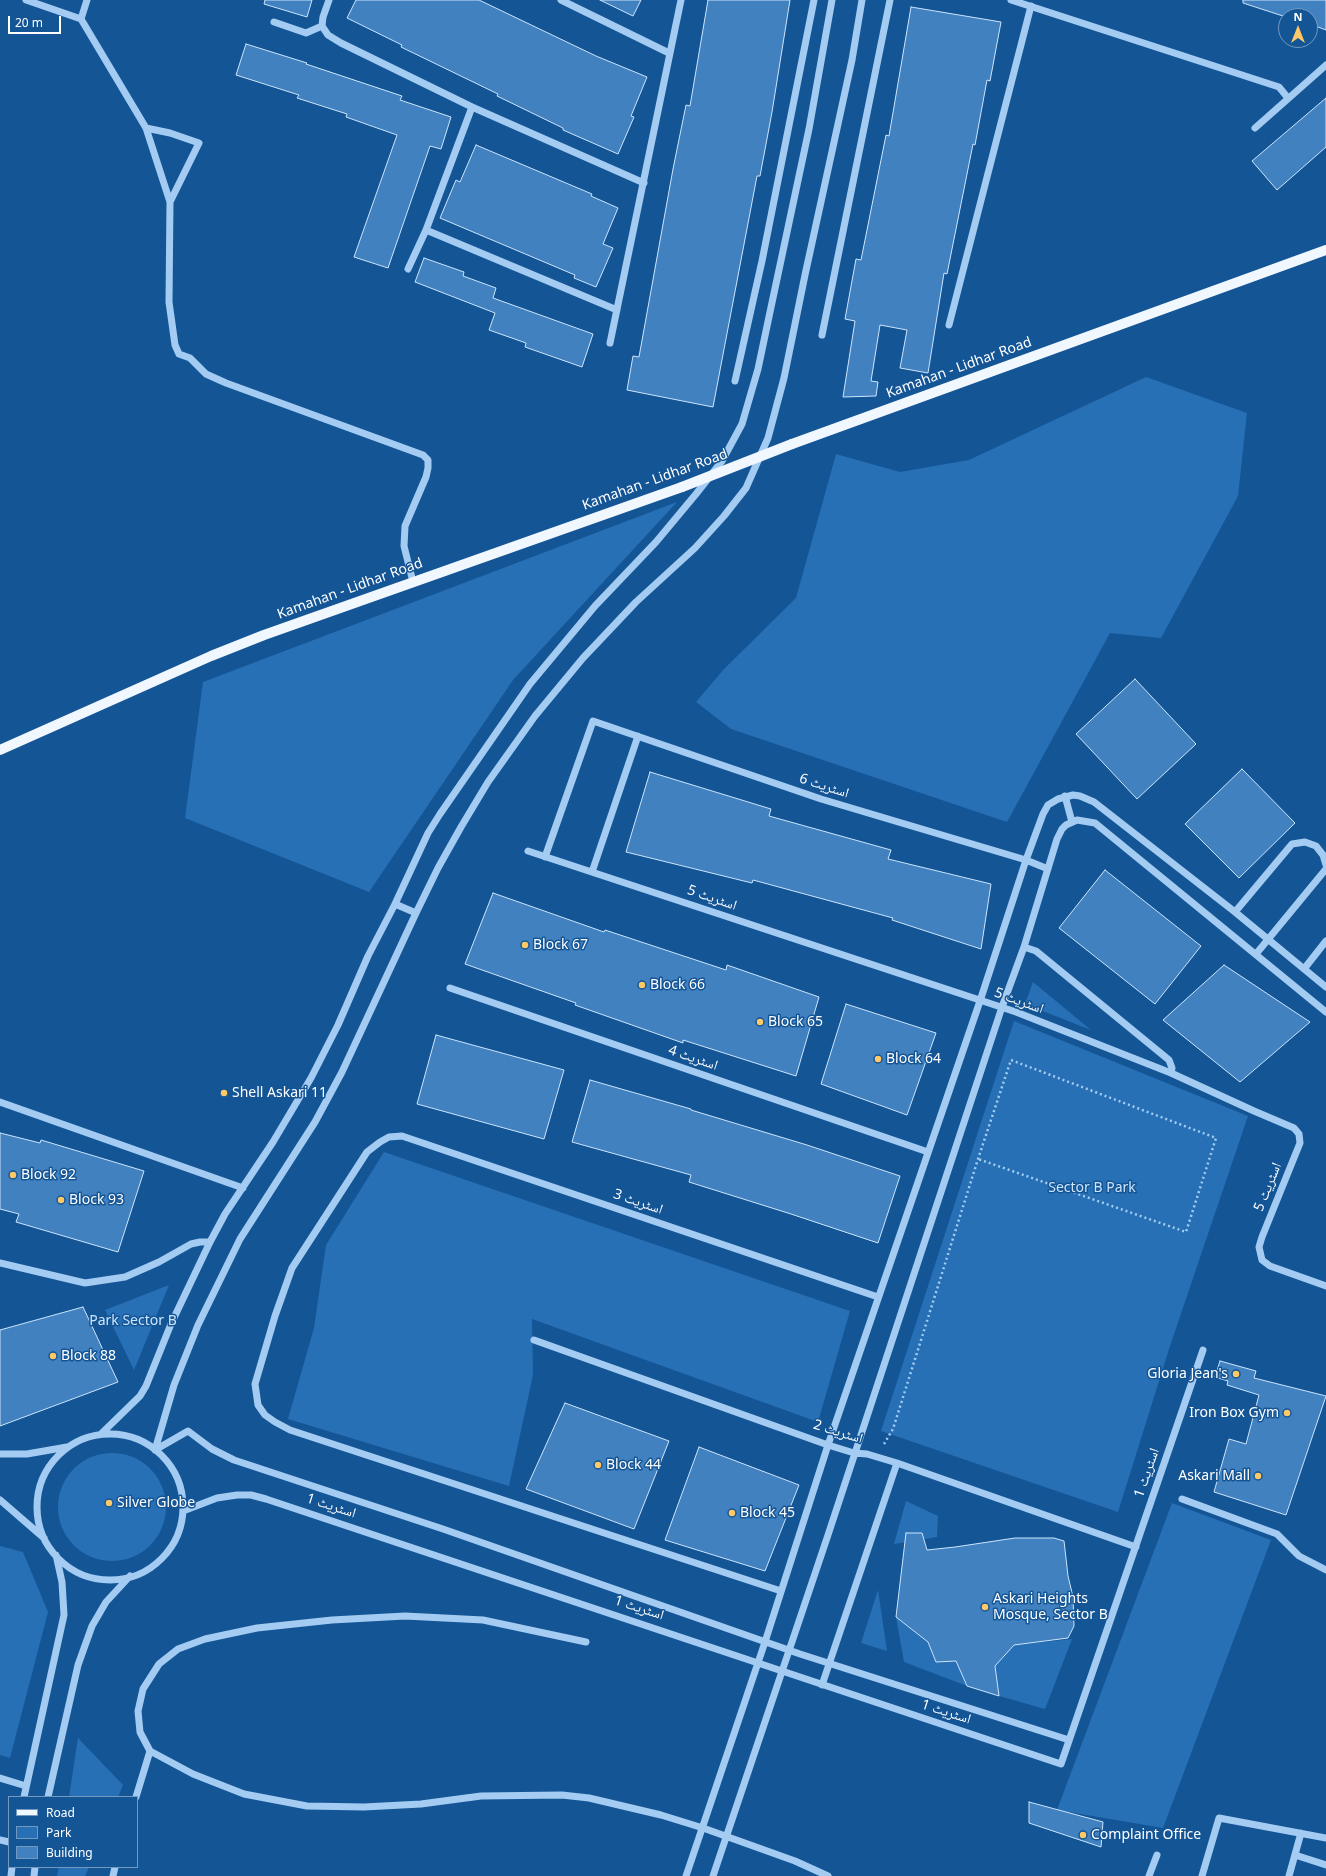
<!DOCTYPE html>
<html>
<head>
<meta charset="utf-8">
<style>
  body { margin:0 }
  #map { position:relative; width:1326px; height:1876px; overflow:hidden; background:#145596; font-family:"Noto Sans",sans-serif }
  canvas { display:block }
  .legend { position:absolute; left:8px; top:1796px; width:130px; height:72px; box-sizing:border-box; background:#145596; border:1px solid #7299c0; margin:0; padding:5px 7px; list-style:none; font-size:12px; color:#fff }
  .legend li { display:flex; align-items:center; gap:8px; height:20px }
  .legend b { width:20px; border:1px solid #7299c0 }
  .north { position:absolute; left:1278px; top:8px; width:40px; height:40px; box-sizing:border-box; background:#145596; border:1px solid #7299c0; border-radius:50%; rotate:0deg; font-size:11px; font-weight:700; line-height:16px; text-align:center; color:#fff }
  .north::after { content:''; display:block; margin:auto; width:14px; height:18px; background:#ffc966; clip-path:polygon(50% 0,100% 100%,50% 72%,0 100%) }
  .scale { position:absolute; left:8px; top:16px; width:53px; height:18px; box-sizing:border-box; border:2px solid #fff; border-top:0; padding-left:5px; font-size:12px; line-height:14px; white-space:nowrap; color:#fff; -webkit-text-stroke:3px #145596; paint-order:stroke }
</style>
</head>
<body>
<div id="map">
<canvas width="1326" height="1876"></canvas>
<ul class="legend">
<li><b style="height:5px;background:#f0f7ff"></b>Road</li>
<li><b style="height:11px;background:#2770b5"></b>Park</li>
<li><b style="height:11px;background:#4181bf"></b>Building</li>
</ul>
<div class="north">N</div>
<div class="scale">20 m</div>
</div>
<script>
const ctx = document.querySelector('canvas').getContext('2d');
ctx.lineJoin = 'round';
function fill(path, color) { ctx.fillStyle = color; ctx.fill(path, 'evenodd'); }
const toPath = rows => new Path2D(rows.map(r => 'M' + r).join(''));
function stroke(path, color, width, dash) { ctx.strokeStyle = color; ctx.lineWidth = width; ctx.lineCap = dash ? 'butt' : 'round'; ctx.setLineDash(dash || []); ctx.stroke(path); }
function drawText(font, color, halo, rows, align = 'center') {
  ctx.font = font + ' "Noto Sans","Noto Naskh Arabic",sans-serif'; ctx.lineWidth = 3; ctx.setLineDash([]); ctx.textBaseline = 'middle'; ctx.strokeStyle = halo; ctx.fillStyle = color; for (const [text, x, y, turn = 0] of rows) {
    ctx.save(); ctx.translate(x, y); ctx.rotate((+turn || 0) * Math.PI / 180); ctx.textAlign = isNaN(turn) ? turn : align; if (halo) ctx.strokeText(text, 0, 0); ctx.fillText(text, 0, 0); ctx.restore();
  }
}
fill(toPath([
  [1146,377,1247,413,1238,496,1161,638,1110,633,1007,822,731,729,696,702,724,669,796,598,836,454,900,472,969,460],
  [677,502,513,680,369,892,185,818,203,682],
  [1033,982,1091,1030,1025,1004],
  [1014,1021,1248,1116,1170,1346,1118,1512,881,1431],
  [384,1152,850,1311,818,1422,532,1319,533,1375,509,1486,288,1419,314,1328,326,1245],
  [169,1285,134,1370,105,1310],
  '58 1507a54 54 0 1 1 108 0a54 54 0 1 1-108 0Z',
  [906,1501,938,1516,937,1537,894,1544],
  [1172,1503,1271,1540,1163,1828,1057,1810],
  [0,1546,23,1552,48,1612,10,1758,0,1755],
  [878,1590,887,1651,861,1643],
  [896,1617,928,1642,936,1662,956,1661,967,1686,904,1662],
  [1072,1639,1045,1709,999,1696,995,1666,1014,1645],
  [78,1738,123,1785,118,1797,69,1797],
  [59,1867,89,1867,85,1876,57,1876]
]), '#2770b5');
const building = toPath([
  [265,0,312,0,307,17,264,4,265,0],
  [356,0,479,0,596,56,647,77,631,116,634,117,618,154,563,130,563,128,497,96,498,94,401,47,402,45,347,18,356,0],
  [600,0,641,0,633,16,600,0],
  [708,0,790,0,772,112,760,176,757,176,713,407,627,390,633,356,639,357,673,169,686,105,690,106,708,0],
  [1243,0,1326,0,1326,30,1310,24,1310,16,1286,17,1243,3,1243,0],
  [911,7,1001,22,990,81,987,80,975,145,973,144,947,274,944,273,928,373,900,368,907,330,880,325,871,381,878,382,876,396,843,397,855,321,845,319,856,259,861,260,886,135,889,136,911,7],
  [246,44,307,63,306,64,402,96,400,100,451,117,441,149,430,146,388,268,354,257,397,135,346,117,347,114,297,98,299,95,236,75,246,44],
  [1326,98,1326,147,1277,190,1252,161,1326,98],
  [476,145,592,194,591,196,618,208,603,244,613,248,596,287,574,278,575,275,440,218,456,180,460,182,476,145],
  [424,258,464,272,463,276,496,288,493,298,593,334,582,367,525,347,526,343,489,330,495,313,415,282,424,258],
  [1135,679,1196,744,1137,799,1076,734,1135,679],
  [1242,769,1295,823,1239,878,1185,824,1242,769],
  [650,772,771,809,769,816,891,850,888,859,991,884,981,949,892,920,893,918,753,880,752,883,626,852,650,772],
  [1105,870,1201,946,1155,1004,1059,928,1105,870],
  [493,893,604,932,605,930,726,970,727,965,819,997,796,1076,683,1040,683,1043,575,1005,576,1003,465,964,493,893],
  [1224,965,1310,1022,1240,1082,1163,1020,1224,965],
  [846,1004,936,1033,907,1115,821,1084,846,1004],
  [436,1035,564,1070,544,1139,417,1104,436,1035],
  [590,1080,691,1109,691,1110,807,1145,900,1176,878,1243,791,1214,689,1182,691,1175,572,1142,590,1080],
  [0,1133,40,1143,41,1140,144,1171,118,1252,16,1222,19,1214,0,1209,0,1133],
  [83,1307,118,1382,0,1426,0,1330,83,1307],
  [1220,1361,1256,1371,1254,1378,1326,1396,1286,1515,1214,1492,1229,1439,1246,1444,1259,1395,1227,1385,1228,1381,1215,1377,1220,1361],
  [565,1403,669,1441,634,1529,526,1489,565,1403],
  [699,1447,799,1485,765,1571,665,1540,699,1447],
  [906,1533,922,1533,927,1550,955,1547,1015,1538,1054,1538,1064,1541,1068,1576,1073,1597,1074,1626,1068,1638,1014,1645,995,1666,999,1696,967,1686,956,1661,936,1662,928,1642,896,1617,906,1533],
  [1029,1802,1103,1822,1101,1847,1029,1823,1029,1802]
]);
fill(building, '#4181bf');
stroke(building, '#cce5fd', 1);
stroke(toPath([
  [884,1444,893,1429,978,1159,1011,1060,1216,1138,1186,1232,978,1159]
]), '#a4ccf2', 2.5, [2, 3]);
stroke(toPath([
  [26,0,81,19,146,128,170,202,169,302,175,345,179,354,190,358,206,374,226,383,423,455,428,460,428,468,426,477,405,526,404,546,413,582],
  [329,0,323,17,322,26,328,35,341,43,472,107,644,183],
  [561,0,669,53],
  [1011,0,1279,87,1288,98],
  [81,19,87,0],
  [274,22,306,33,322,26],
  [146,128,170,133,199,143,170,202],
  [1255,128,1326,65],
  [426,230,617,310],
  [408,269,426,230,472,107],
  [949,325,1031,6],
  [822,335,890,0],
  [610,343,681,0],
  [735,381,762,261,814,0],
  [1065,796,1072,822],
  [528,851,1016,1012,1171,1073,1254,1111,1294,1128,1299,1134,1300,1143,1262,1237,1259,1247,1262,1260,1270,1266,1326,1286],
  [545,857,593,721,821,799,1026,860,1048,869],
  [592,872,638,736],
  [395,904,416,913],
  [1235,912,1292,844,1305,842,1316,846,1323,855,1326,865],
  [1024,947,1036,951,1169,1060,1172,1068,1171,1073],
  [1256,954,1326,869],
  [1304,969,1326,941],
  [450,988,928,1152],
  [0,1102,243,1188],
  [0,1263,85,1283,125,1277,159,1262,191,1244,200,1242,210,1242],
  [534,1340,828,1445,854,1453,867,1454,897,1463,1136,1547],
  [101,1434,140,1396,146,1386,171,1324,210,1242,225,1214,273,1142,311,1078,338,1025,368,956,395,904,428,833,440,814,530,684,595,606,656,542,696,494,722,461,742,424,758,369,770,312,809,129,832,0],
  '37 1507a73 73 0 1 1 146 0a73 73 0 1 1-146 0Z',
  [155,1450,174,1385,198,1325,240,1239,315,1122,342,1072,416,913,438,868,461,827,488,782,535,716,583,658,636,602,695,548,724,516,746,488,768,438,784,378,805,275,852,60,862,0],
  [155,1450,188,1431,212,1449,234,1460,443,1529,800,1654,1069,1740],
  [0,1454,27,1454,67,1447],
  [1182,1499,1277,1534,1299,1556,1326,1570],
  [0,1500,44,1538],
  [183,1511,217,1498,237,1495,251,1495,266,1499,1061,1764,1203,1350],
  [781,1591,290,1430,275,1422,265,1415,258,1405,255,1384,275,1316,292,1268,367,1152,380,1142,389,1137,402,1136,878,1297],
  [586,1642,483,1620,405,1616,332,1620,257,1628,205,1639,178,1649,159,1664,143,1689,138,1711,140,1732,150,1751,193,1774,244,1794,307,1806,364,1807,421,1804,481,1796,562,1795,589,1798,661,1815,703,1828,795,1861,828,1876],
  [822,1685,897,1463],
  [0,1778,26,1786],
  [24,1797,64,1615,62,1582,56,1555],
  [48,1797,78,1665,92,1626,106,1602,130,1576],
  [136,1797,150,1751],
  [0,1840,9,1842],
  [1295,1855,1326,1865],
  [11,1876,12,1867],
  [34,1876,35,1867],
  [113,1876,115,1867],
  [686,1876,765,1642,828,1445,980,1001,1026,860,1043,814,1048,805,1058,799,1073,795,1080,796,1094,802,1235,912,1326,987],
  [713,1876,828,1535,1002,1007,1024,947,1057,839,1062,829,1066,825,1077,820,1095,823,1326,1012],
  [1149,1876,1157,1855],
  [1202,1876,1219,1818,1326,1838],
  [1289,1876,1301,1833]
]), '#a4ccf2', 7);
stroke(toPath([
  [792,444,1326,250],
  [0,750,211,656,264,635,682,487]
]), '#f0f7ff', 10);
stroke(toPath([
  [682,487,792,444]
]), '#f0f7ff', 10);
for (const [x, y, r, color] of [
  [525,945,4,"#ffc966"],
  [642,985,4,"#ffc966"],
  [760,1022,4,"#ffc966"],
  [878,1059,4,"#ffc966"],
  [224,1093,4,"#ffc966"],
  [13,1175,4,"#ffc966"],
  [61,1200,4,"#ffc966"],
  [53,1356,4,"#ffc966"],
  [1236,1374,4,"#ffc966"],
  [1287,1413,4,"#ffc966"],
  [598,1465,4,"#ffc966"],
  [1258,1476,4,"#ffc966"],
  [109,1503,4,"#ffc966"],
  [732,1513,4,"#ffc966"],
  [985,1607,4,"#ffc966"],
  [1083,1835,4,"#ffc966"]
]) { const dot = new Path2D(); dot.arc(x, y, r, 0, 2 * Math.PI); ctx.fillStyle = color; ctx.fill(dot); stroke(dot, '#145596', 1.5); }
drawText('14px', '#fff', '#145596', [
  ["Kamahan - Lidhar Road",959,368,-20],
  ["Kamahan - Lidhar Road",655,480,-20],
  ["Kamahan - Lidhar Road",350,589,-20],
  ["اسٹریٹ 6",824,786,18],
  ["اسٹریٹ 5",712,898,19],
  ["اسٹریٹ 5",1019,1001,20],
  ["اسٹریٹ 4",693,1058,19],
  ["اسٹریٹ 5",1268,1187,-68],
  ["اسٹریٹ 3",638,1202,19],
  ["اسٹریٹ 2",838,1432,17],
  ["اسٹریٹ 1",1147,1473,-71],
  ["اسٹریٹ 1",331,1506,18],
  ["اسٹریٹ 1",639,1608,18],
  ["اسٹریٹ 1",946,1712,18]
]);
drawText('14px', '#fff', '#145596', [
  ["Block 67",533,945],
  ["Block 66",650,985],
  ["Block 65",768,1022],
  ["Block 64",886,1059],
  ["Shell Askari 11",232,1093],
  ["Block 92",21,1175],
  ["Block 93",69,1200],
  ["Block 88",61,1356],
  ["Gloria Jean's",1228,1374,"right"],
  ["Iron Box Gym",1279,1413,"right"],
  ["Block 44",606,1465],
  ["Askari Mall",1250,1476,"right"],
  ["Silver Globe",117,1503],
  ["Block 45",740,1513],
  ["Askari Heights",993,1599],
  ["Mosque, Sector B",993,1615],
  ["Complaint Office",1091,1835]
], 'left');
drawText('14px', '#cce5fd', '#145596', [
  ["Sector B Park",1092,1188],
  ["Park Sector B",133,1321]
]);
</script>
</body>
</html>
